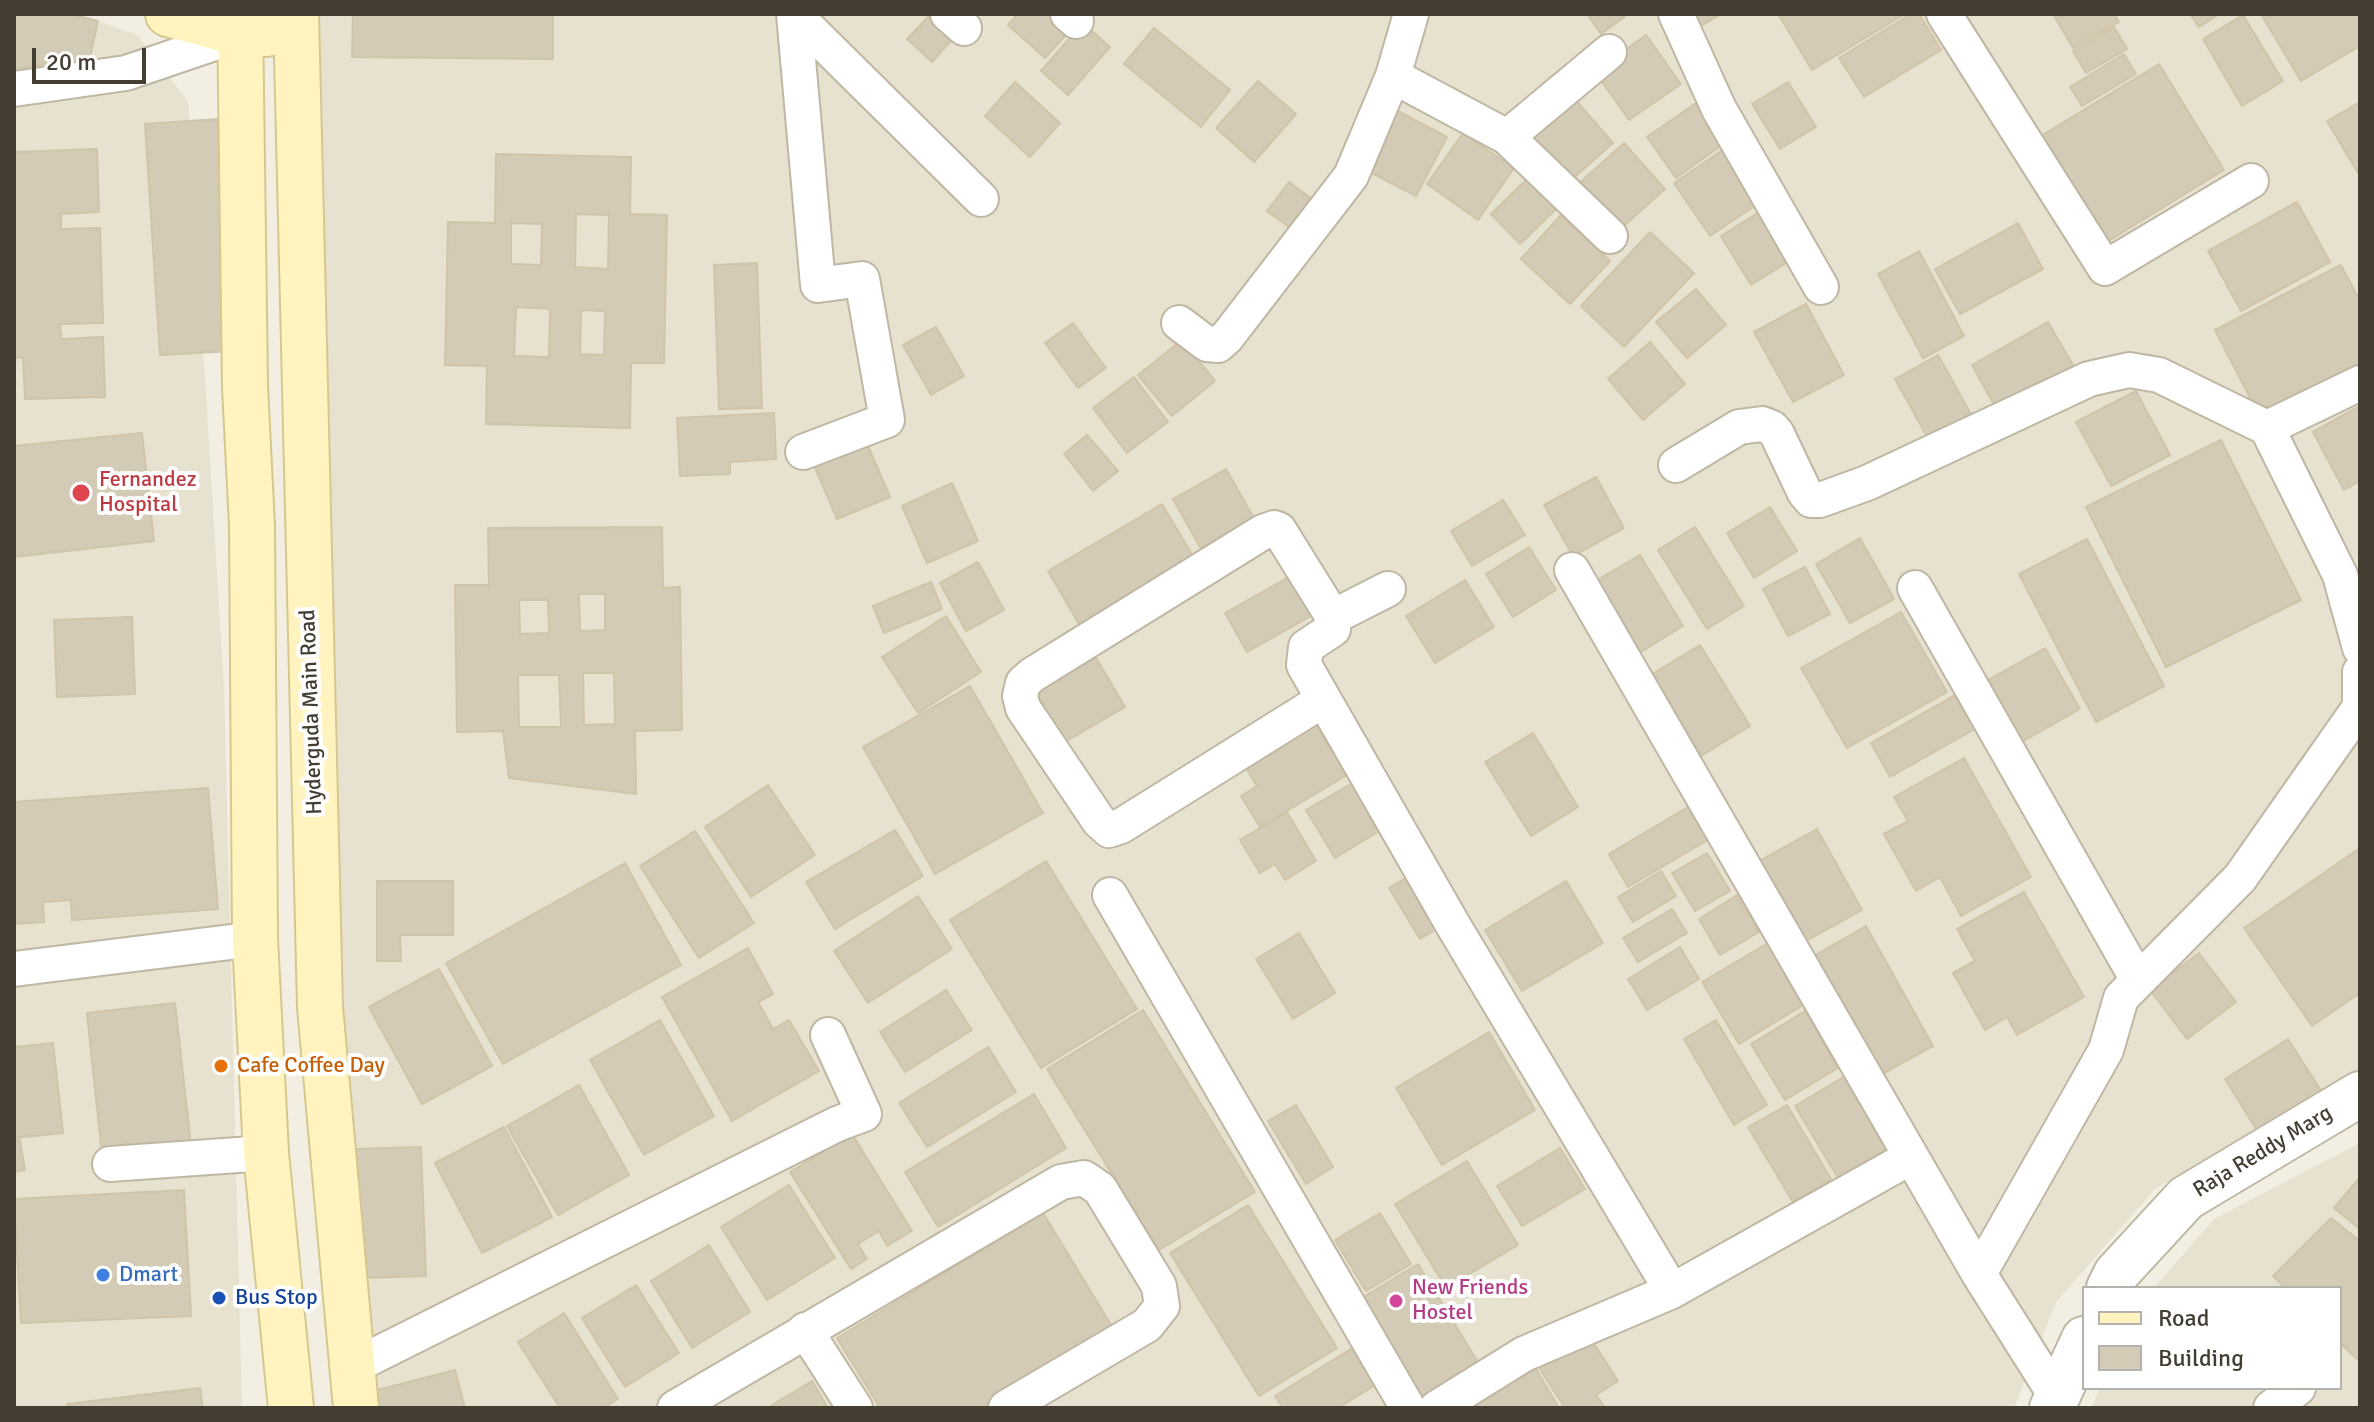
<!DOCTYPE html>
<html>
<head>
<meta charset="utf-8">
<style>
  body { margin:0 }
  #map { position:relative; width:2374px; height:1422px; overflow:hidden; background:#f2efe2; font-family:Signika,sans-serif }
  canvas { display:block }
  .frame { position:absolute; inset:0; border:16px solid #443e32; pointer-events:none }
  .legend { position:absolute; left:2082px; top:1286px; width:260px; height:104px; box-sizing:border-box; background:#fff; border:2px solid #b4b2ad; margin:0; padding:10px 14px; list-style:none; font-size:24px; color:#443e32 }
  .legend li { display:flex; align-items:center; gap:16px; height:40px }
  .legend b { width:40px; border:2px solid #b4b2ad }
  .scale { position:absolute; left:32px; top:48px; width:114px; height:36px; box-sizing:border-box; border:4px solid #443e32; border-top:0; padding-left:10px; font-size:24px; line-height:28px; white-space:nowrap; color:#443e32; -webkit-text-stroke:6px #fff; paint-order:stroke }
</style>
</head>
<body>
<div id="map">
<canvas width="2374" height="1422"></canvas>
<div class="frame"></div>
<ul class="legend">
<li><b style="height:10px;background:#fff4bf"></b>Road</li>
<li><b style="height:22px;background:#d4cbb7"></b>Building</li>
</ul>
<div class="scale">20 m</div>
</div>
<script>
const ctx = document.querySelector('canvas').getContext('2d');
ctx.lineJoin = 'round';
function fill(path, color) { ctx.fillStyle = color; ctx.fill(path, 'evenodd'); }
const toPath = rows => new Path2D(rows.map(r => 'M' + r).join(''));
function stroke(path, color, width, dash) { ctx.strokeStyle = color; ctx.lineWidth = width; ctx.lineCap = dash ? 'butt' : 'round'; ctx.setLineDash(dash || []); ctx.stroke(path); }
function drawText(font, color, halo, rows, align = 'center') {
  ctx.font = font + ' Signika,sans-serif'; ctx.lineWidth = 8; ctx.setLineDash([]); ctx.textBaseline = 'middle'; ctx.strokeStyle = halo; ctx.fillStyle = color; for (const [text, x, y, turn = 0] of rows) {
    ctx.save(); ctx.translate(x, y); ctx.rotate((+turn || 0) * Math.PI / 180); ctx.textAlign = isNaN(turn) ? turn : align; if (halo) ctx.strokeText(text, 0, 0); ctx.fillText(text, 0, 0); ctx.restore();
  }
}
fill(toPath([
  [14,14,79,14,137,35,188,101,224,688,242,1408,14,1408],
  [286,14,2360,14,2360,1084,2220,1150,2155,1189,2056,1302,2014,1408,345,1408],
  [2360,1143,2360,1408,2091,1408,2100,1388,2340,1388,2340,1288,2154,1288,2214,1219]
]), '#e7e1cf');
const building = toPath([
  [14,14,70,14,98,21,90,57,14,69,14,14],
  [353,14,553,14,553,59,352,57,353,14],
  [931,14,955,36,932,62,907,39,931,14],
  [1018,14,1060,14,1074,26,1045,58,1008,25,1018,14],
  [1587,14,1628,14,1601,34,1587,14],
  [1693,14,1721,14,1701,26,1693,14],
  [1778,14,1905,14,1812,70,1778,14],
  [1911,14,1919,14,1941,50,1864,97,1839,58,1911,14],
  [2053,14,2114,14,2119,22,2073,48,2053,14],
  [2190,14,2219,14,2199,27,2190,14],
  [2261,14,2360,14,2360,46,2301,81,2261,14],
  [2243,15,2283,81,2242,106,2203,39,2243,15],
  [1083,23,1110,47,1068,95,1041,71,1083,23],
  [2114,27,2127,49,2086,73,2073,51,2114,27],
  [1154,28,1230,90,1201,127,1124,64,1154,28],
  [1646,35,1681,84,1629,120,1595,72,1646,35],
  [2124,54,2136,74,2082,106,2070,87,2124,54],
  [2159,64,2224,170,2102,245,2036,139,2159,64],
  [1258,81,1296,114,1254,162,1216,128,1258,81],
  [1015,82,1060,123,1030,157,985,116,1015,82],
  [1788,82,1816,127,1780,149,1752,104,1788,82],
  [1573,97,1613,143,1569,182,1529,136,1573,97],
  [2360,102,2360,176,2327,121,2360,102],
  [1696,103,1725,143,1676,178,1647,137,1696,103],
  [1396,110,1447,137,1416,196,1366,170,1396,110],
  [218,119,233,351,160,355,145,124,218,119],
  [1463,133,1514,168,1478,220,1427,184,1463,133],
  [1624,143,1665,189,1616,233,1575,187,1624,143],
  [1730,145,1766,198,1710,236,1674,183,1730,145],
  [97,149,99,212,61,214,61,229,100,228,103,323,60,324,61,339,103,337,105,397,25,399,23,357,14,358,14,152,97,149],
  [496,154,631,157,630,214,667,215,664,363,631,363,630,428,486,424,487,366,445,365,448,222,495,223,496,154],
  [576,214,609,215,608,269,575,267,576,214],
  [511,223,542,224,541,265,511,264,511,223],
  [516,307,550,309,549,357,514,356,516,307],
  [581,310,605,311,604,355,580,354,581,310],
  [1527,179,1556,209,1520,244,1491,214,1527,179],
  [1289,182,1324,208,1303,237,1267,211,1289,182],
  [2297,202,2330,262,2241,311,2208,251,2297,202],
  [1764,209,1794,258,1751,285,1721,236,1764,209],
  [1561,215,1610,261,1570,304,1521,259,1561,215],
  [2018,223,2043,269,1960,314,1935,269,2018,223],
  [1650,232,1694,273,1624,347,1581,306,1650,232],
  [1919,251,1964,336,1923,358,1878,274,1919,251],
  [757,263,762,408,719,409,714,265,757,263],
  [2341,265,2360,301,2360,363,2259,415,2215,330,2341,265],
  [1696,289,1726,325,1687,358,1656,322,1696,289],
  [1806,304,1844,375,1793,402,1754,332,1806,304],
  [2048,322,2074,367,1997,410,1972,365,2048,322],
  [1073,323,1106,368,1078,388,1045,343,1073,323],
  [936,327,964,376,931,395,903,345,936,327],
  [1182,340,1215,381,1172,416,1138,375,1182,340],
  [1650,342,1685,384,1643,420,1608,379,1650,342],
  [1938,355,1973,418,1930,442,1895,379,1938,355],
  [1134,377,1168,422,1127,453,1093,408,1134,377],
  [2136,391,2170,455,2111,486,2076,422,2136,391],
  [2360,406,2360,481,2344,490,2313,432,2360,406],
  [774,413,776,459,730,462,730,474,680,476,677,418,774,413],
  [142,433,154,541,14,557,14,446,142,433],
  [1087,435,1118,471,1093,491,1064,454,1087,435],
  [2221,440,2301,600,2166,667,2086,507,2221,440],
  [866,441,890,497,837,519,813,463,866,441],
  [1226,469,1257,524,1204,554,1173,499,1226,469],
  [1596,477,1624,528,1573,556,1544,505,1596,477],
  [952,483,978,541,927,563,902,506,952,483],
  [1503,500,1525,535,1472,566,1451,531,1503,500],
  [1162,504,1194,558,1079,624,1048,571,1162,504],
  [1770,507,1797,551,1754,578,1727,533,1770,507],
  [662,527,663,588,680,587,682,730,635,731,636,794,509,778,503,731,457,732,455,585,489,585,488,528,662,527],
  [579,594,605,594,605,630,580,631,579,594],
  [519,600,548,600,549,633,520,634,519,600],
  [583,673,614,673,615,724,584,725,583,673],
  [518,675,559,675,561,727,519,727,518,675],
  [1695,527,1744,606,1707,629,1658,550,1695,527],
  [1860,538,1894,599,1850,623,1816,564,1860,538],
  [2087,539,2164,686,2096,722,2019,574,2087,539],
  [1529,547,1556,590,1513,617,1486,574,1529,547],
  [1640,555,1683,626,1636,655,1592,583,1640,555],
  [978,562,1004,610,966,631,940,583,978,562],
  [1805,567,1830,614,1788,636,1763,589,1805,567],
  [1296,573,1318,612,1247,652,1225,613,1296,573],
  [1465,580,1494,627,1435,663,1406,616,1465,580],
  [931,582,942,609,884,633,873,606,931,582],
  [1901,612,1947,692,1847,748,1801,668,1901,612],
  [946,616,981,672,918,713,882,657,946,616],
  [132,617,135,694,57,697,54,620,132,617],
  [1700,645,1750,726,1691,762,1641,681,1700,645],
  [2045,648,2080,709,2013,747,1979,685,2045,648],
  [1092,651,1125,707,1065,742,1032,686,1092,651],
  [970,686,1043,813,935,874,863,747,970,686],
  [1955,695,1975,729,1890,777,1871,743,1955,695],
  [1308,712,1347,775,1260,827,1241,796,1257,786,1245,766,1308,712],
  [1533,733,1578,807,1531,836,1485,762,1533,733],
  [1964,758,2031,877,1961,916,1940,877,1916,891,1884,834,1908,821,1894,797,1964,758],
  [1361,778,1389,825,1335,858,1306,810,1361,778],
  [768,785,815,855,751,897,705,827,768,785],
  [208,788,218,909,72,920,71,900,43,902,44,922,14,924,14,802,208,788],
  [1691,805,1711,838,1628,887,1609,854,1691,805],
  [1287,812,1316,861,1285,880,1275,864,1260,873,1240,840,1287,812],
  [1817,829,1862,910,1797,946,1752,865,1817,829],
  [895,830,923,876,835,929,806,882,895,830],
  [695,831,754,923,699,958,640,866,695,831],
  [2360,848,2360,993,2312,1026,2244,928,2360,848],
  [1707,853,1730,891,1695,911,1672,873,1707,853],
  [1046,861,1137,1009,1041,1068,950,920,1046,861],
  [625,863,681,965,503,1064,446,963,625,863],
  [1417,871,1448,922,1420,939,1389,888,1417,871],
  [1661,871,1676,896,1633,922,1618,897,1661,871],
  [377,881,453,881,453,935,400,935,401,961,377,961,377,881],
  [1566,881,1603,943,1522,991,1485,930,1566,881],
  [2024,892,2084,997,2017,1035,2007,1017,1985,1030,1953,973,1975,961,1957,929,2024,892],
  [1737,895,1759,932,1720,955,1699,919,1737,895],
  [918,896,952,949,868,1003,834,951,918,896],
  [1672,909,1687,933,1638,962,1623,938,1672,909],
  [1866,926,1933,1046,1871,1080,1805,961,1866,926],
  [1299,933,1335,993,1293,1019,1256,959,1299,933],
  [1773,940,1810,1001,1739,1044,1702,982,1773,940],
  [1680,947,1699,979,1647,1010,1628,979,1680,947],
  [748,948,773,994,758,1002,773,1029,789,1020,819,1071,732,1121,662,997,748,948],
  [2199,953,2236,1002,2187,1039,2150,990,2199,953],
  [439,969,492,1066,422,1104,369,1007,439,969],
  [946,990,972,1030,905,1072,880,1032,946,990],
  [175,1003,191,1146,102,1155,87,1013,175,1003],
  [1143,1010,1255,1192,1159,1250,1047,1069,1143,1010],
  [1805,1011,1838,1068,1785,1100,1751,1044,1805,1011],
  [660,1020,714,1116,644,1155,590,1060,660,1020],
  [1716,1020,1767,1105,1734,1125,1684,1039,1716,1020],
  [1489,1032,1535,1110,1442,1165,1396,1088,1489,1032],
  [2288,1039,2327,1100,2263,1140,2225,1079,2288,1039],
  [53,1043,63,1133,14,1138,14,1047,53,1043],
  [988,1047,1016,1092,927,1147,899,1103,988,1047],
  [1845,1076,1888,1148,1838,1178,1795,1106,1845,1076],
  [579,1085,629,1175,558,1215,507,1126,579,1085],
  [1034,1094,1066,1148,938,1227,905,1172,1034,1094],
  [1296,1105,1333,1167,1306,1184,1268,1121,1296,1105],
  [1787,1105,1831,1179,1793,1202,1748,1127,1787,1105],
  [504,1127,552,1217,482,1253,435,1163,504,1127],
  [852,1134,912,1231,887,1246,879,1231,858,1244,867,1259,851,1269,790,1172,852,1134],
  [20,1140,25,1170,14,1172,14,1141,20,1140],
  [421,1147,426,1276,361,1278,355,1149,421,1147],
  [1560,1148,1585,1189,1522,1226,1497,1186,1560,1148],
  [1467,1161,1518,1245,1446,1288,1395,1204,1467,1161],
  [2360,1177,2360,1229,2334,1208,2360,1177],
  [789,1185,835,1258,767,1300,721,1227,789,1185],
  [184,1190,191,1316,21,1323,14,1199,184,1190],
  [1248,1205,1337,1348,1259,1396,1170,1253,1248,1205],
  [1043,1213,1113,1328,981,1408,880,1408,837,1338,1043,1213],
  [1380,1213,1411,1264,1366,1291,1335,1240,1380,1213],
  [2331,1218,2360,1241,2360,1359,2358,1360,2340,1343,2340,1288,2285,1288,2273,1276,2331,1218],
  [709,1245,750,1312,692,1348,651,1281,709,1245],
  [1418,1264,1482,1369,1423,1404,1360,1299,1418,1264],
  [636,1285,679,1353,625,1387,582,1318,636,1285],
  [564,1313,618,1399,603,1408,560,1408,518,1342,564,1313],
  [1586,1331,1618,1381,1596,1395,1605,1408,1565,1408,1536,1363,1586,1331],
  [1354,1347,1377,1384,1338,1408,1283,1408,1275,1396,1354,1347],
  [1532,1362,1559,1408,1478,1408,1472,1397,1532,1362],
  [455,1370,465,1408,361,1408,358,1395,455,1370],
  [812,1381,828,1408,767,1408,812,1381],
  [200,1388,203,1408,68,1408,67,1404,200,1388]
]);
fill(building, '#d4cbb7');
stroke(building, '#d0c4a9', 2);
const minor = toPath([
  [794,14,818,285,862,279,887,420,803,452],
  [794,14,981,199],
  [948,14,964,28],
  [1068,14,1076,21],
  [1676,14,1719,109,1821,287],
  [1944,14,2105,268,2251,181],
  [1393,76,1507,137,1610,236],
  [14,89,126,73,241,34],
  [1507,137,1609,52],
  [1179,323,1207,344,1218,345,1227,337,1351,176,1393,76,1411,14],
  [2360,383,2267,428,2340,575,2360,648],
  [1676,465,1739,427,1762,424,1772,428,1777,434,1805,493,1811,500,1820,500,1867,483,2089,379,2129,370,2159,375,2267,428],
  [1572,570,1979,1274,2056,1396],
  [1915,588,2138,980],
  [1333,617,1388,589],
  [1323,700,1121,826,1109,830,1099,821,1023,708,1020,696,1023,683,1032,675,1263,532,1274,528,1279,530,1333,617,1333,629,1306,647,1304,665,1453,925,1672,1291],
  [1110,895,1408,1408],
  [14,969,255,939],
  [110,1164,266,1153],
  [1979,1274,2106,1050,2121,998,2240,878,2360,707,2360,672],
  [805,1330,855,1408],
  [352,1367,837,1124,864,1114,828,1035],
  [675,1408,1061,1182,1084,1178,1100,1189,1159,1286,1162,1306,1147,1325,1006,1408],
  [1437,1408,1524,1354,1672,1291,1911,1157],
  [2271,1408,2298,1388]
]);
const tertiary = toPath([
  [2109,1288,2116,1274,2186,1198,2360,1094],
  [2052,1408,2084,1339]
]);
const secondary = toPath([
  [168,14,241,34,267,34],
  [240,14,245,387,252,526,255,939,266,1153,291,1408],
  [296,14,320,1007,356,1408]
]);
stroke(minor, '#beb7a4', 38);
stroke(tertiary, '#beb7a4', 48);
stroke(secondary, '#d5c88e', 48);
stroke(minor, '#fff', 34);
stroke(tertiary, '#fff', 44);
stroke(secondary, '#fff4bf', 44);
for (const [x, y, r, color] of [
  [81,493,10,"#e0444e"],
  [221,1066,8,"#e8710a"],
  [103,1275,8,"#3f7fe0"],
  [219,1298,8,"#1a4fb4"],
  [1396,1301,8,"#d1479c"]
]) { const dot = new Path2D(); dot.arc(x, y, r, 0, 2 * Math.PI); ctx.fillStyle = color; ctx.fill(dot); stroke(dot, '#fff', 3); }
drawText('22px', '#be3a42', '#fff', [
  ["Fernandez",99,480],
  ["Hospital",99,505]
], 'left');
drawText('22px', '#443e32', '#fff', [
  ["Hyderguda Main Road",312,712,-92],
  ["Raja Reddy Marg",2263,1152,-31]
]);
drawText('22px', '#c56008', '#fff', [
  ["Cafe Coffee Day",237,1066]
], 'left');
drawText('22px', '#366cbe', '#fff', [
  ["Dmart",119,1275]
], 'left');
drawText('22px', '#b23c85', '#fff', [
  ["New Friends",1412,1288],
  ["Hostel",1412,1313]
], 'left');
drawText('22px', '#164399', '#fff', [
  ["Bus Stop",235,1298]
], 'left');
</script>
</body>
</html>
